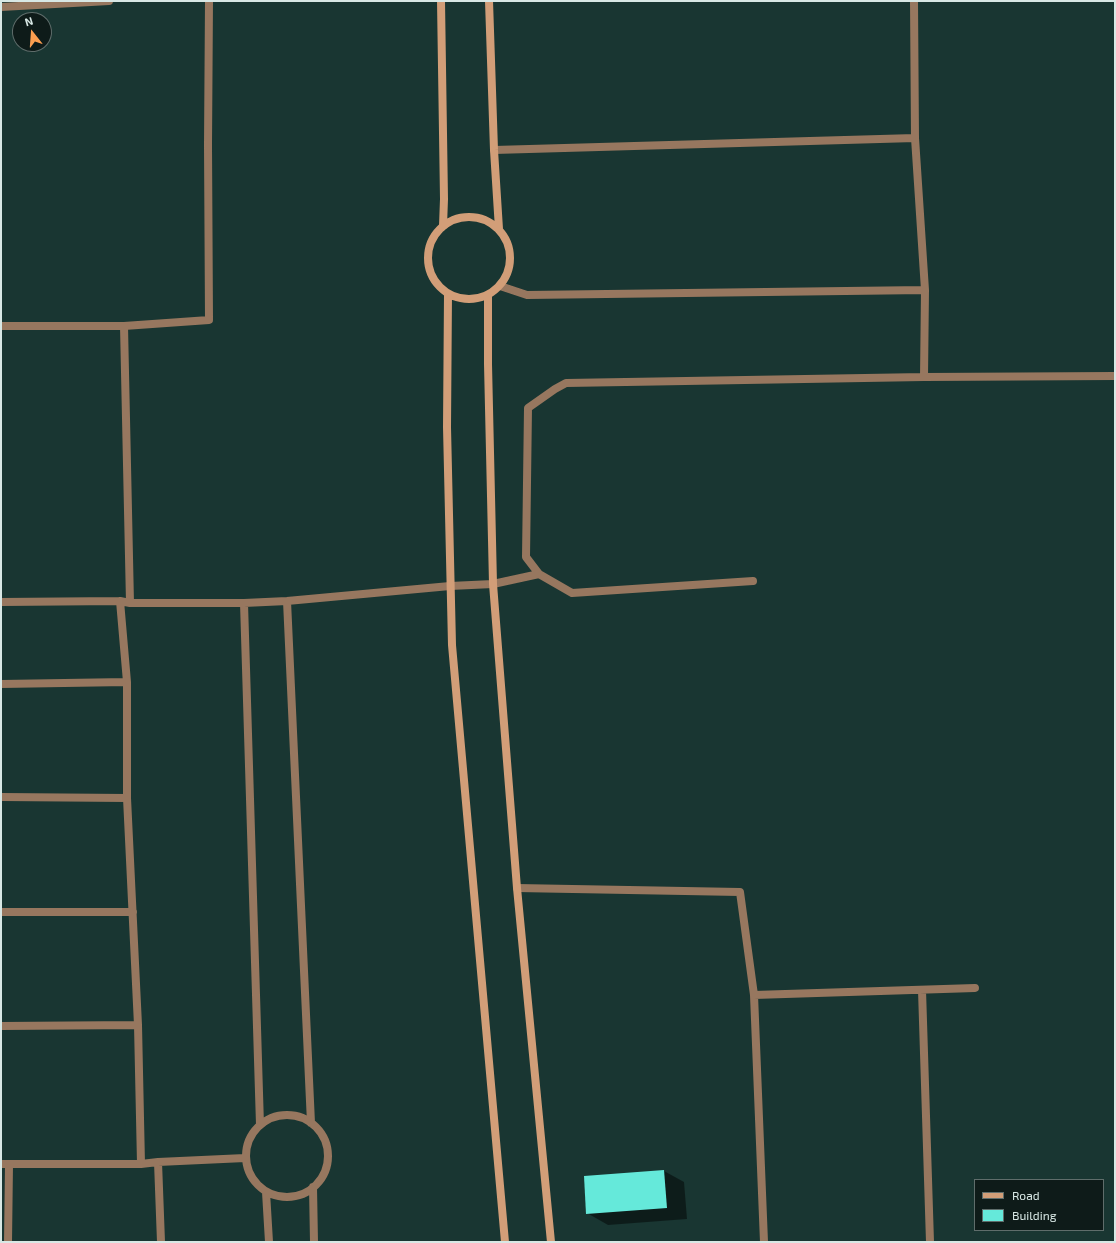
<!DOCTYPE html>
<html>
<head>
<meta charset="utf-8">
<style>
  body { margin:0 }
  #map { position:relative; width:1116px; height:1243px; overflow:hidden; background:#193632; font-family:"Exo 2",sans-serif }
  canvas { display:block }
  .frame { position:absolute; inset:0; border:2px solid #d8e8e5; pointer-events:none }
  .legend { position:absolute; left:974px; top:1179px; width:130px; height:52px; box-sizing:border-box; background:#0e1b19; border:1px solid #5f6d6b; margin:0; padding:5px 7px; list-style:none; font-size:12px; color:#d8e8e5 }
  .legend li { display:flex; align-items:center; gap:8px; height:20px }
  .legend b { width:20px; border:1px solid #5f6d6b }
  .north { position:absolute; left:12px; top:12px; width:40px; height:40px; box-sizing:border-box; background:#0e1b19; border:1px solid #5f6d6b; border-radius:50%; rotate:343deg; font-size:11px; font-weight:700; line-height:16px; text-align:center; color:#d8e8e5 }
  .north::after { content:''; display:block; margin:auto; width:14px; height:18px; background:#fb9e50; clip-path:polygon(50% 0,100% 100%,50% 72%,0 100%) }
</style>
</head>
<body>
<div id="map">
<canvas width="1116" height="1243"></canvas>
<div class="frame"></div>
<ul class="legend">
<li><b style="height:5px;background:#d29e78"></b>Road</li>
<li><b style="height:11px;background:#65e9da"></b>Building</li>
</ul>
<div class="north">N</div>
</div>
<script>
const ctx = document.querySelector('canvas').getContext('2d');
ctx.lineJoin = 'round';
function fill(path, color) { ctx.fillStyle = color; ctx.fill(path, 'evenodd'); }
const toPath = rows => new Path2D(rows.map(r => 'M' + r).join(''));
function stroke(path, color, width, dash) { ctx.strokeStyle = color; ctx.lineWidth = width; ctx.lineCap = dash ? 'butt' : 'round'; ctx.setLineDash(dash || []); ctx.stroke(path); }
fill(toPath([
  [664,1171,684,1182,687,1219,608,1225,587,1213]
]), '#0007');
fill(toPath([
  [664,1170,667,1208,586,1214,584,1176]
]), '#65e9da');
stroke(toPath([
  [914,1,915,138,925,290,924,377],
  [1,7,109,1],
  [494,150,915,138],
  [500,286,527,295,925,290],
  [1,326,124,326,209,320,208,145,209,1],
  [124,326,130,603],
  [753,581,572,593,539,574,526,557,528,408,555,389,566,383,924,377,1115,376],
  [120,601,127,682,127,798,138,1025,141,1164],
  [287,601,311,1123],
  [1,602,120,601,130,603,244,603,287,601,450,586,493,584,539,574],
  [244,603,260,1125],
  [1,684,127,682],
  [1,797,127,798],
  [517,888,740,892,754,995,764,1242],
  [1,912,133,912],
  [922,990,930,1242],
  [754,995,975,988],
  [1,1026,138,1025],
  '246 1156a41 41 0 1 1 82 0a41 41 0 1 1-82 0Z',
  [158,1162,161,1242],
  [1,1164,141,1164,158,1162,245,1158],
  [313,1187,314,1242],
  [266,1192,269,1242],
  [8,1242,9,1165]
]), '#97775f', 8);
stroke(toPath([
  [441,1,444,199,443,226],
  [489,1,494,150,499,229],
  '428 258a41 41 0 1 1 82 0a41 41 0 1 1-82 0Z',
  [448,294,447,427,452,645,505,1242],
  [488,295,488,364,493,584,517,888,551,1242]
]), '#d29e78', 8);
</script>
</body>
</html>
